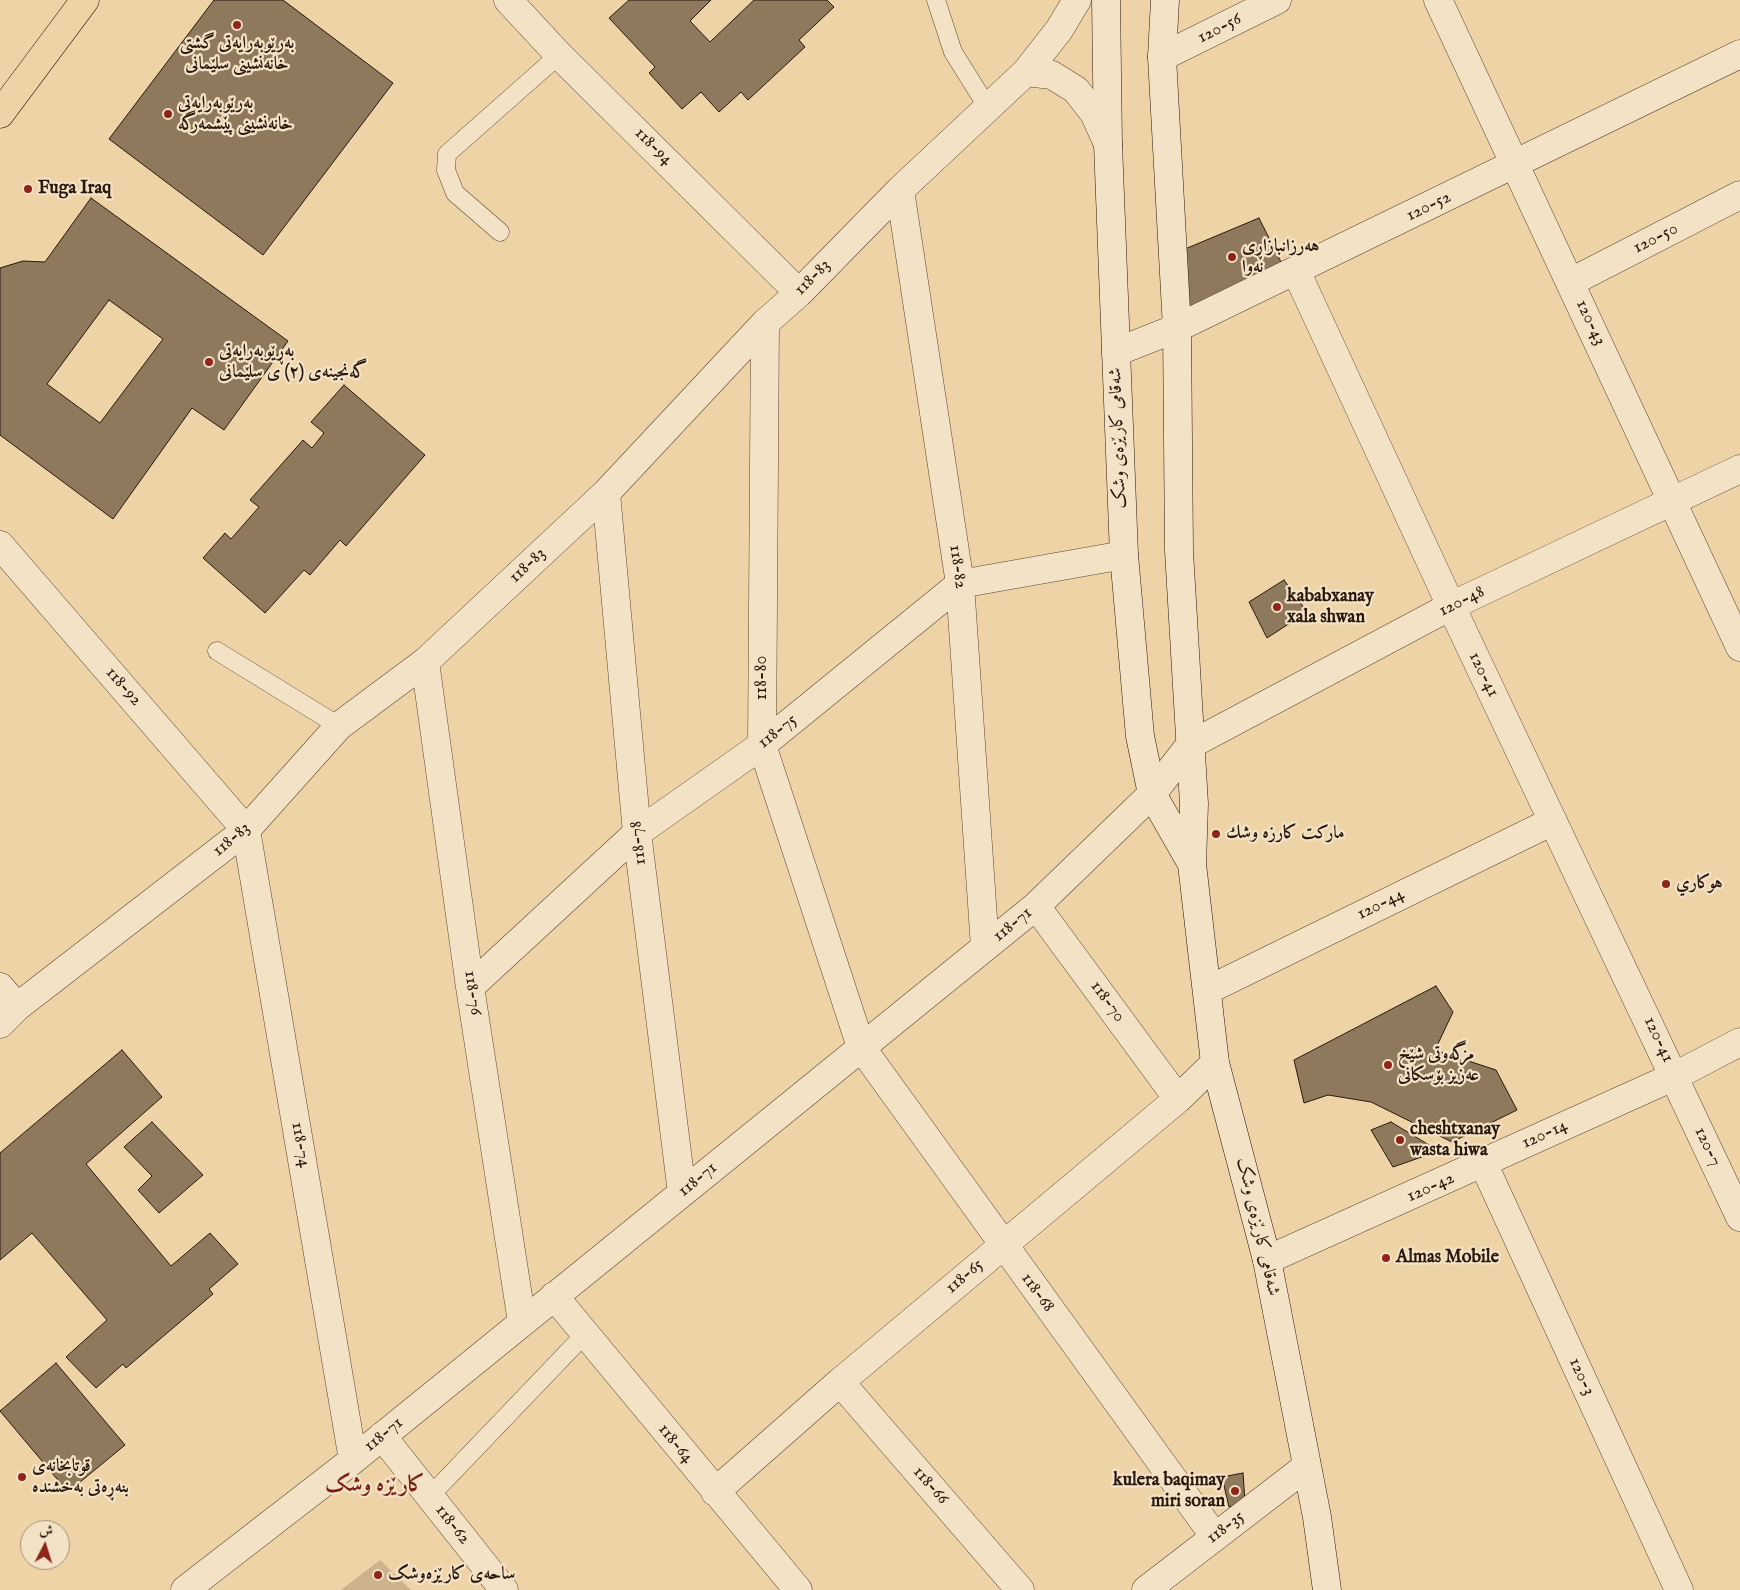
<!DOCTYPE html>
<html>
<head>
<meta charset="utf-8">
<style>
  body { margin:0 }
  #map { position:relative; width:1740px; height:1590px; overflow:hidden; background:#edd3a6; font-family:"IM FELL English",Amiri,serif }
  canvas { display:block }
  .north { position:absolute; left:20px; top:1520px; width:50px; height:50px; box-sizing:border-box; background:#f3e2c5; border:1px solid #a2917b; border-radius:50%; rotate:5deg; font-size:14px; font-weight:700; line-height:20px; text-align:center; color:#29180d }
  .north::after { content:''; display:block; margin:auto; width:18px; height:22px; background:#8f2418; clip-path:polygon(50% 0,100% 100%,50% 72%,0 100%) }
</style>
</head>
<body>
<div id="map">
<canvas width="1740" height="1590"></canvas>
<div class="north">ش</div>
</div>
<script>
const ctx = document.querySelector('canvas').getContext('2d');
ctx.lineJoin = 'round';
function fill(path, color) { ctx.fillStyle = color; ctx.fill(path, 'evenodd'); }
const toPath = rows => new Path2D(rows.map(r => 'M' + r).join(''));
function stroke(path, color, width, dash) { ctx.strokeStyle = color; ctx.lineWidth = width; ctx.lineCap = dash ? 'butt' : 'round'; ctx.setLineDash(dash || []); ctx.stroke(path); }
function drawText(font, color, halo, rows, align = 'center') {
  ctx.font = font + ' "IM FELL English",Amiri,serif'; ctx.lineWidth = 4.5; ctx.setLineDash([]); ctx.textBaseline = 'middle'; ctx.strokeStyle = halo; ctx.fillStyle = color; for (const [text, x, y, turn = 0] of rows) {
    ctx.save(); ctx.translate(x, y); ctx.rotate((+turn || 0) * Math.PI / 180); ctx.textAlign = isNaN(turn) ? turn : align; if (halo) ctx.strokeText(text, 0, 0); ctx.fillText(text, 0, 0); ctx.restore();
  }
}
fill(toPath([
  [380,1560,411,1590,341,1590]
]), '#ccb38c');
const building = toPath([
  [214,0,283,0,393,83,263,255,109,139,214,0],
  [629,0,711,0,690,21,710,42,754,0,827,0,834,7,799,40,805,47,748,100,741,92,719,112,701,92,682,109,649,73,655,67,609,18,629,0],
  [91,198,288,341,224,430,192,408,113,519,0,435,0,268,23,261,45,262,91,198],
  [109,300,163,339,100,423,47,384,109,300],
  [1259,218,1282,264,1188,310,1185,249,1259,218],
  [344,385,425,455,346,546,340,540,310,575,304,570,265,613,203,558,225,533,231,539,259,507,250,500,303,440,312,448,324,433,311,422,344,385],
  [1284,580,1307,612,1267,638,1249,602,1284,580],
  [1436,986,1453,1012,1435,1050,1496,1070,1517,1110,1452,1142,1371,1102,1328,1095,1304,1103,1294,1060,1436,986],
  [122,1050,162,1097,86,1164,171,1266,210,1233,238,1264,209,1289,213,1294,126,1368,123,1364,96,1388,66,1357,107,1320,32,1233,0,1260,0,1153,122,1050],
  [152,1122,203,1175,159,1213,138,1190,152,1176,124,1147,152,1122],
  [1391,1122,1439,1151,1393,1167,1371,1130,1391,1122],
  [56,1363,125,1445,68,1492,0,1411,56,1363],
  [1243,1473,1245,1502,1229,1507,1222,1477,1243,1473]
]);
fill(building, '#8f795d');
stroke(building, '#29180d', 1);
const lane = toPath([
  [936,0,953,52,988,108],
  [500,232,455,193,446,170,447,154,559,55],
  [217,651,339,726],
  [430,1496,585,1334]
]);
const street = toPath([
  [508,0,559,55,799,293],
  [1438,0,1740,647],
  [1162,57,1277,0],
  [1026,72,1052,75,1076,90,1094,113,1108,144],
  [900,190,960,584,985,947],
  [1296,271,1451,606,1740,1217],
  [1571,282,1740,195],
  [765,323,762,745,861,1047,1215,1537],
  [1116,352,1177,328,1740,54],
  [606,493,637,833,682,1193],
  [0,545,246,830,353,1460],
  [425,662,470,987,522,1322],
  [1036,906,1178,1099],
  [0,987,17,1007],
  [470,987,637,833,762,745,960,584,1124,555],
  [1208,990,1553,821],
  [0,1024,17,1007,246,830,339,726,425,662,606,493,765,323,799,293,900,190,1026,72,1059,30,1077,0],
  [1484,1165,1679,1590],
  [1267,1260,1675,1076,1740,1042],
  [554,1296,798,1590],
  [840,1382,1020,1590],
  [382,1436,504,1590],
  [715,1492,840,1382,1178,1099,1215,1063],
  [185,1590,353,1460,1036,906,1152,794,1190,745,1451,606,1740,469],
  [1146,1590,1306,1467]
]);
const secondary = toPath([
  [1106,0,1108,144,1124,555,1140,736,1152,794,1192,864],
  [1165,0,1162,57,1177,328,1179,551,1194,804,1192,864,1215,1063,1267,1260,1317,1517,1327,1590]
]);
const primary = toPath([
  [0,114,85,0]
]);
stroke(lane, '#5a4733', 19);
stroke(street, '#5a4733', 29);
stroke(secondary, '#29180d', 29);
stroke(primary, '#29180d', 29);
stroke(lane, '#f3e2c5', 18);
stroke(street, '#f3e2c5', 28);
stroke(secondary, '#f3e2c5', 28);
stroke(primary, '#edd3a6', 28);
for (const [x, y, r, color] of [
  [237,25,5,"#8f2418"],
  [168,114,5,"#8f2418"],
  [28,189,5,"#8f2418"],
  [1232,257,5,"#8f2418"],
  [209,362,5,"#8f2418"],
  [1277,607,5,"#8f2418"],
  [1216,834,5,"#8f2418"],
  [1666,884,5,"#8f2418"],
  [1388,1065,5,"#8f2418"],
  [1400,1140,5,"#8f2418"],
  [1386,1258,5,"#8f2418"],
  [22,1477,5,"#8f2418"],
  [1235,1491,5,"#8f2418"],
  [378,1575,5,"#8f2418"]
]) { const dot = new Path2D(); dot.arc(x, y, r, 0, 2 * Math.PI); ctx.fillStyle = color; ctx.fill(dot); stroke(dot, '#f3e2c5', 2); }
drawText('18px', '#29180d', '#f3e2c5', [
  ["120-56",1220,29,-27],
  ["118-94",653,147,45],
  ["120-52",1429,207,-26],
  ["120-50",1656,239,-27],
  ["118-83",813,278,-45],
  ["120-43",1590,323,65],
  ["شەقامی کارێزەی وشک",1119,438,-92],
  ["118-83",528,566,-43],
  ["118-82",957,567,82],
  ["120-48",1462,602,-26],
  ["120-41",1483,675,64],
  ["118-80",762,678,-90],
  ["118-92",123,687,49],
  ["118-75",778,732,-38],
  ["118-83",232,840,-40],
  ["118-78",639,843,-96],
  ["120-44",1381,905,-26],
  ["118-71",1013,925,-39],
  ["118-76",472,993,82],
  ["118-70",1107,1002,54],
  ["120-41",1658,1040,65],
  ["120-14",1545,1135,-24],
  ["118-74",300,1145,80],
  ["120-7",1707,1147,65],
  ["118-71",698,1180,-39],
  ["120-42",1431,1188,-24],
  ["شەقامی کارێزەی وشک",1257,1227,77],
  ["118-65",965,1277,-40],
  ["118-68",1037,1293,54],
  ["120-3",1581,1377,65],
  ["118-71",384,1435,-39],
  ["118-64",675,1444,51],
  ["118-66",930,1486,49],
  ["118-62",452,1525,52],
  ["118-35",1226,1528,-37]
]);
drawText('bold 18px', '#29180d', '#f3e2c5', [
  ["بەرێوبەرایەتی گشتی",237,44,"center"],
  ["خانەنشینی سلێمانی",237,65,"center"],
  ["بەرێوبەرایەتی",178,104],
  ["خانەنشینی پێشمەرگە",178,125],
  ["Fuga Iraq",38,189],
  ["هەرزانبازاڕی",1242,247],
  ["نەوا",1242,268],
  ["بەڕێوبەرایەتی",219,352],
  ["گەنجینەی (۲) ی سلێمانی",219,373],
  ["kababxanay",1287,597],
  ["xala shwan",1287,618],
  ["ماركت كارزه وشك",1226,834],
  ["هوكاري",1676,884],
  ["مزگەوتی شێخ",1398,1055],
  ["عەزیز بۆسکانی",1398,1076],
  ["cheshtxanay",1410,1130],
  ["wasta hiwa",1410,1151],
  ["Almas Mobile",1396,1258],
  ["قوتابخانەی",32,1467],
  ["بنەڕەتی بەخشندە",32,1488],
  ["kulera baqimay",1225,1481,"right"],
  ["miri soran",1225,1502,"right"],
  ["ساحه‌ی کارێزه‌وشک",388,1575]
], 'left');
drawText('bold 22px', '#7a1f14', '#f3e2c5', [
  ["کارێزە وشک",375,1486]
]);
</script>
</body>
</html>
